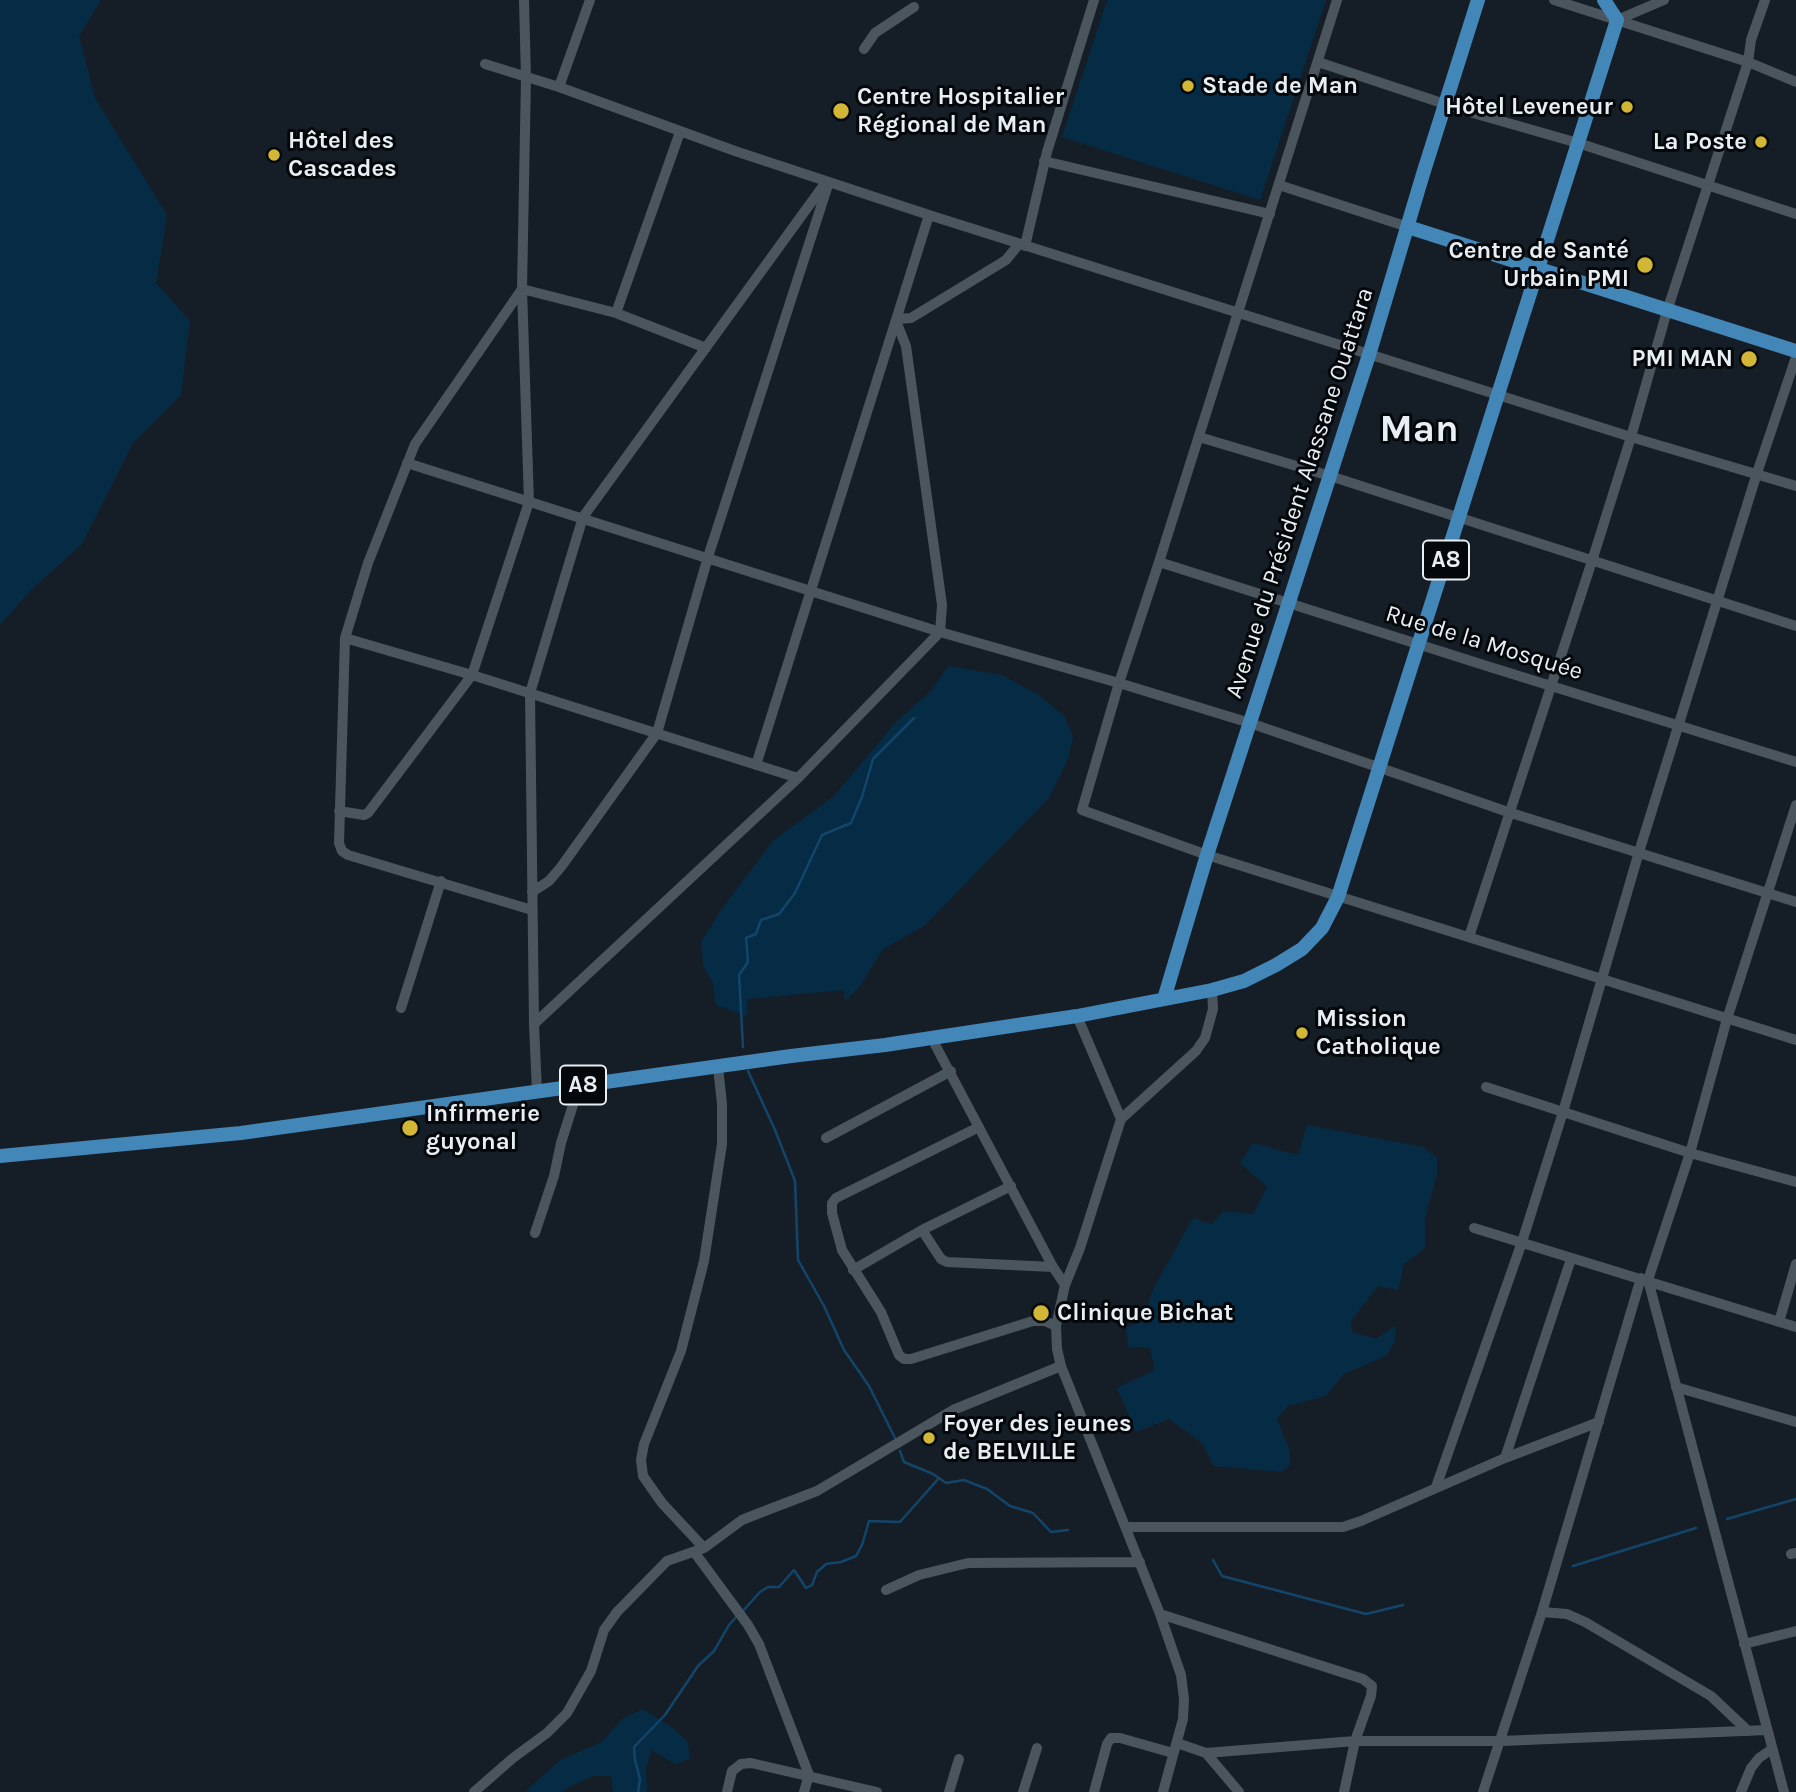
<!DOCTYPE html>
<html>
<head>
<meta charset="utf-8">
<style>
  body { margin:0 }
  canvas { display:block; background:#151e26 }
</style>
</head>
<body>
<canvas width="1796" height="1792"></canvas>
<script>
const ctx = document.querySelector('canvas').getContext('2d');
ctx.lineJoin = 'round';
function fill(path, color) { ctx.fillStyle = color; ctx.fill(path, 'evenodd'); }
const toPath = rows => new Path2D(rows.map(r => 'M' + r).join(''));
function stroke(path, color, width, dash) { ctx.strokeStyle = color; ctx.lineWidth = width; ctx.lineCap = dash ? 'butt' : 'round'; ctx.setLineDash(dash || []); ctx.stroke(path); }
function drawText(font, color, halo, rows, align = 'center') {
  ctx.font = font + ' Karla,sans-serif'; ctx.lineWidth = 6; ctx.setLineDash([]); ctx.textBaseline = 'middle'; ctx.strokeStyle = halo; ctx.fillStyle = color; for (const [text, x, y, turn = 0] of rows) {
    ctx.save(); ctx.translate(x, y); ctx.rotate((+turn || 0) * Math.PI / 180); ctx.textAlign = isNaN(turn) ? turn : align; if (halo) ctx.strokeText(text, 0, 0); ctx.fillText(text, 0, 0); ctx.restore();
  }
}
fill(toPath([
  [0,0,101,0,79,36,95,98,167,215,156,283,190,321,181,395,133,443,82,544,31,590,0,625],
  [1107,0,1326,0,1260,200,1062,137],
  [948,666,1002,675,1039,695,1065,717,1073,737,1068,759,1049,798,924,926,883,949,861,985,845,1001,844,990,747,999,747,1016,716,1005,713,983,703,966,701,942,724,906,773,841,834,796,896,722,932,690],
  [1307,1125,1423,1147,1437,1158,1437,1175,1425,1218,1425,1248,1404,1264,1398,1290,1378,1286,1351,1321,1352,1332,1376,1339,1396,1325,1395,1341,1386,1356,1344,1374,1326,1396,1288,1406,1277,1418,1290,1452,1290,1465,1281,1472,1214,1466,1202,1443,1169,1419,1136,1432,1117,1388,1155,1370,1150,1348,1128,1347,1126,1327,1142,1322,1154,1287,1193,1218,1212,1224,1223,1211,1253,1214,1267,1187,1240,1163,1253,1143,1298,1155],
  [643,1709,673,1728,688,1742,690,1759,675,1764,652,1750,646,1767,647,1792,613,1792,611,1776,594,1776,570,1786,562,1792,525,1792,560,1760,602,1742,622,1719]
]), '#062b45');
stroke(toPath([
  [743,1047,739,975,748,962,746,938,756,934,761,920,779,914,795,893,822,835,851,823,862,797,873,759,914,718],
  [748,1071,775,1130,795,1181,798,1260,824,1306,844,1350,869,1386,895,1438],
  [900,1451,904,1462,933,1474,946,1483,964,1480,987,1489,1010,1506,1033,1513,1051,1532,1068,1530],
  [1727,1519,1796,1499],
  [1213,1560,1222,1576,1366,1614,1403,1605],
  [1573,1566,1696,1528],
  [742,1612,760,1592,768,1587,779,1587,794,1570,806,1588,812,1585,817,1572,826,1564,841,1562,856,1556,862,1545,869,1521,900,1522,939,1478],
  [638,1792,640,1779,635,1760,634,1747,665,1715,698,1666,714,1651,729,1625,737,1616]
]), '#13456a', 2.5);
stroke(toPath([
  [1337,0,1159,562,1119,683,1082,810,1207,855,1796,1040],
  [1554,0,1748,62,1796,82],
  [1617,20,1664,0],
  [864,49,875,33,914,7],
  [1318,62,1466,111,1578,143,1796,214],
  [485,64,559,87,735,151,929,215,1631,437,1796,486],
  [559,87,590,0],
  [1044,161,1270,214],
  [1279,185,1408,227],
  [1025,246,1047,152,1094,0],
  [616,313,680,132],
  [897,319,911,318,1006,260,1019,244],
  [1199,437,1330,476,1796,626],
  [407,463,940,632,1119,683,1250,723,1508,812,1796,902],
  [1159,562,1490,667,1796,762],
  [345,638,472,675,798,778],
  [756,765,929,215],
  [339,811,364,815,368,813,472,675,529,502,522,289,526,78,524,0],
  [532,892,549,881,561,867,657,733,708,557,828,185],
  [532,910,348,855,342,851,339,843,345,638,368,563,415,444,522,289,616,313,706,348],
  [1469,937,1592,561,1631,437,1667,311,1748,62,1751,40,1765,0],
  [401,1008,441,881],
  [1077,1016,1121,1119,1080,1248,1065,1285,1056,1326,1057,1349,1061,1366,1160,1614,1181,1675,1184,1699,1183,1719,1163,1792],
  [534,1024,798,778,940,632,942,605,906,346,896,321],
  [931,1037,1053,1267,1065,1285],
  [1486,1087,1690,1153,1796,1182],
  [537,1092,534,1024,530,693,583,517,826,182],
  [1121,1119,1196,1051,1205,1038,1213,1009,1212,990],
  [979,1127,836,1198,832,1203,832,1213,842,1250,881,1312,899,1355,904,1359,911,1359,1033,1321,1045,1321,1056,1326],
  [826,1138,951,1071],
  [1474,1228,1796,1327],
  [922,1230,941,1259,947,1262,1053,1267],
  [535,1233,554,1176,561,1143,579,1086],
  [853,1270,922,1230,1011,1186],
  [1779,1322,1796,1264],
  [1676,1387,1796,1422],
  [1505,1458,1571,1259],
  [1436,1487,1522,1242,1563,1112,1639,852,1757,473,1796,357],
  [1126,1527,1343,1527,1361,1521,1505,1458,1599,1422],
  [704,1548,662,1503,643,1476,641,1460,644,1444,681,1351,704,1261,722,1144,722,1104,718,1067],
  [695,1553,748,1625,759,1644,809,1775,804,1792],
  [1791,1554,1796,1553],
  [886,1590,919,1575,968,1563,1140,1562],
  [1542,1612,1567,1614,1585,1622,1711,1696,1748,1731],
  [1160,1614,1363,1679,1372,1686,1371,1696,1355,1741,1344,1792],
  [1744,1644,1796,1631],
  [1177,1743,1206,1753,1239,1792],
  [1206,1753,1355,1741,1501,1741,1767,1730],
  [474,1792,513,1758,547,1733,567,1713,591,1671,604,1630,617,1612,667,1561,704,1548,742,1520,757,1514,817,1491,953,1410,1061,1366],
  [727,1792,732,1771,741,1764,751,1763,877,1792],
  [949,1792,959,1759],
  [1023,1792,1037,1748],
  [1094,1792,1107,1744,1111,1738,1120,1738,1173,1753],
  [1483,1792,1542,1612,1641,1278],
  [1741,1792,1751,1768,1759,1758,1772,1749],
  [1784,1792,1648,1280,1690,1153,1727,1019,1796,805]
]), '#4b555e', 10);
stroke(toPath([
  [1408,227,1796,351],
  [1164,999,1207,855,1369,355,1423,174,1478,0],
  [0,1156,241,1133,791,1056,885,1045,1077,1016,1212,990,1244,981,1276,965,1302,949,1322,928,1338,897,1578,143,1617,20,1604,0]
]), '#4386b8', 14);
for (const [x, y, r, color] of [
  [1188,86,7,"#d2b736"],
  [1627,107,7,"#d2b736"],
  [841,111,9,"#d2b736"],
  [1761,142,7,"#d2b736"],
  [274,155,7,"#d2b736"],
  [1645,265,9,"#d2b736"],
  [1749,359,9,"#d2b736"],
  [1302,1033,7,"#d2b736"],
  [410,1128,9,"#d2b736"],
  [1041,1313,9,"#d2b736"],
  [929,1438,7,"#d2b736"]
]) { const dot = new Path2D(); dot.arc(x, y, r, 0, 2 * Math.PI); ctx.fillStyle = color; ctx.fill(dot); stroke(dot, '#05080b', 2.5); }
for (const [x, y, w] of [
  [1446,560,46],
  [583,1085,46]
]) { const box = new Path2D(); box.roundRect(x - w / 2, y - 19.5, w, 39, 5); ctx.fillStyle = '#05080b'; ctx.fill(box); stroke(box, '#e8eff4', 2); }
drawText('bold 23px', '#e8eff4', null, [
  ["A8",1446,560],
  ["A8",583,1085]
]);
drawText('bold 24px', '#e8eff4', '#05080b', [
  ["Stade de Man",1202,86],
  ["Centre Hospitalier",857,97],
  ["Régional de Man",857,125],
  ["Hôtel Leveneur",1613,107,"right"],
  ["Hôtel des",288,141],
  ["Cascades",288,169],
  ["La Poste",1747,142,"right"],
  ["Centre de Santé",1629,251,"right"],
  ["Urbain PMI",1629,279,"right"],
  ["PMI MAN",1733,359,"right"],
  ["Mission",1316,1019],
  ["Catholique",1316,1047],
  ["Infirmerie",426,1114],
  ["guyonal",426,1142],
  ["Clinique Bichat",1057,1313],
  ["Foyer des jeunes",943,1424],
  ["de BELVILLE",943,1452]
], 'left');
drawText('24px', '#e8eff4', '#05080b', [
  ["Avenue du Président Alassane Ouattara",1300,493,-72],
  ["Rue de la Mosquée",1484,643,17]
]);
drawText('bold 38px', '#e8eff4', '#05080b', [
  ["Man",1419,430]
]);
</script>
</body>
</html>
